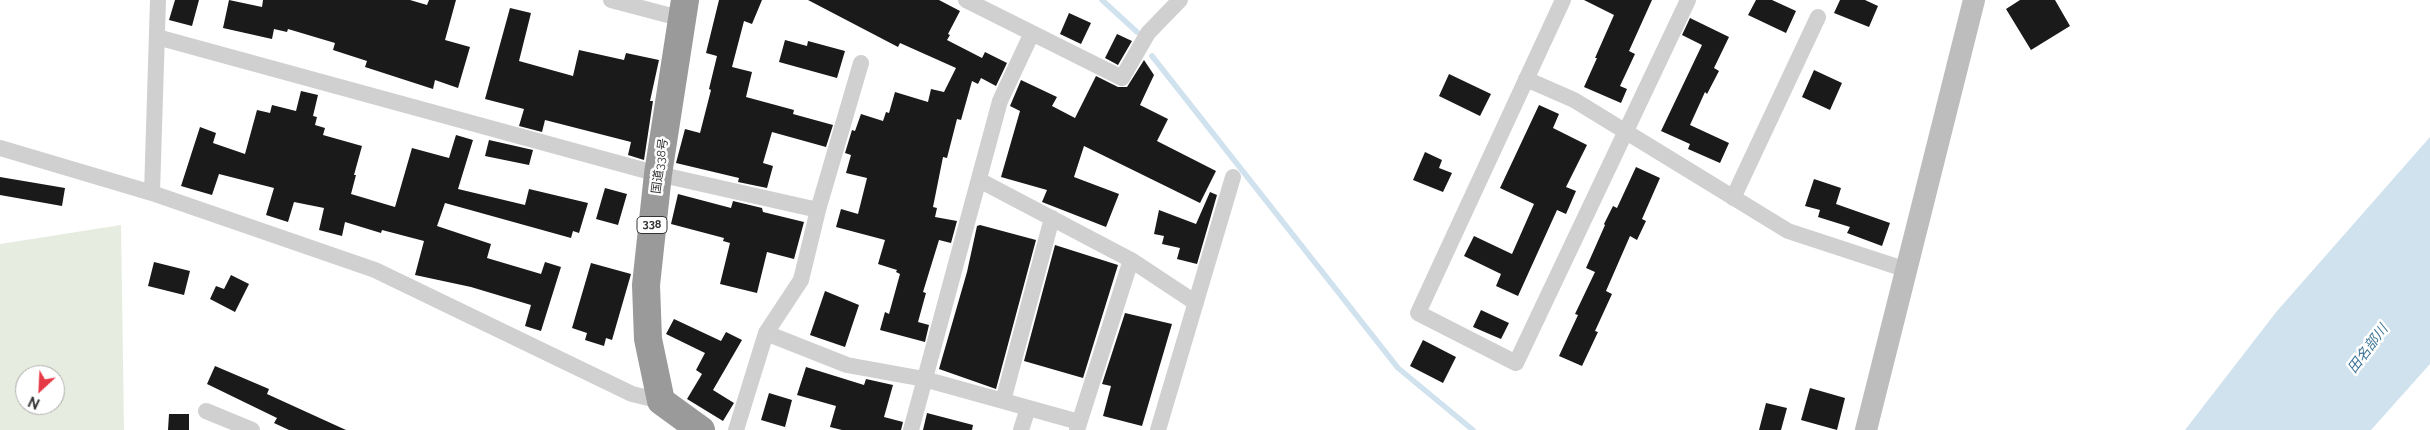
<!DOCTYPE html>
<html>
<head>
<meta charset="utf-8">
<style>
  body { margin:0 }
  #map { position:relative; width:2430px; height:430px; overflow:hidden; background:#fff; font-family:Raleway,sans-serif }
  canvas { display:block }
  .north { position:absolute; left:15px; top:365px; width:50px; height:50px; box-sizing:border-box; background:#fff; border:1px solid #adadad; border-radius:50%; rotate:205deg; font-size:14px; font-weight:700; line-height:20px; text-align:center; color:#333 }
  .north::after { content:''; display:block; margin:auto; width:18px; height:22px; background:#e63946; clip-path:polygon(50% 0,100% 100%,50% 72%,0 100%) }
</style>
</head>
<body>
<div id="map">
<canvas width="2430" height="430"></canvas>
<div class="north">N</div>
</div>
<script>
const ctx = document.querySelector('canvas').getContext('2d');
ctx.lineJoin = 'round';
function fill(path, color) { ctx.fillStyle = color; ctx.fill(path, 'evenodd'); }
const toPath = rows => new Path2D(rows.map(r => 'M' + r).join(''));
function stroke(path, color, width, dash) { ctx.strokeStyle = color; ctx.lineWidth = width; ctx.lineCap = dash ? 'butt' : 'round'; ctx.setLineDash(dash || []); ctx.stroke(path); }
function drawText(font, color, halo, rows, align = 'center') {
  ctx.font = font + ' Raleway,"Noto Sans JP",sans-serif'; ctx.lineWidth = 5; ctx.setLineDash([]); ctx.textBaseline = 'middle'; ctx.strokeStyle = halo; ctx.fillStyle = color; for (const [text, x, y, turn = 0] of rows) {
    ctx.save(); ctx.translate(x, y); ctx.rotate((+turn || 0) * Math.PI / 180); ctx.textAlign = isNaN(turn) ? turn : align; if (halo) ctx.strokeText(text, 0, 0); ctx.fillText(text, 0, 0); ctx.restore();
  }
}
fill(toPath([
  [121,225,124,430,0,430,0,244],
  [25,375,55,375,55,405,25,405]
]), '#e6ecdf');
fill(toPath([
  [2430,137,2430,364,2371,430,2185,430,2277,311]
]), '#cfe2ee');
stroke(toPath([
  [1102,0,1137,32],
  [1152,56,1398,368,1473,430]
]), '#cfe2ee', 5.5);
fill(toPath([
  [175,0,199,0,192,26,169,20],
  [229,0,262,7,263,0,410,0,427,5,429,0,456,0,445,40,470,47,458,88,435,80,433,89,365,67,367,61,333,50,335,43,288,29,287,32,274,29,272,39,223,28],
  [719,0,762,0,752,24,744,21,732,67,752,72,746,97,794,110,793,114,833,125,826,147,772,132,763,163,773,166,767,188,738,182,739,178,676,163,685,129,700,133,711,90,709,89,717,56,706,53],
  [808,0,939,0,960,11,948,34,950,35,947,40,982,58,985,52,1007,63,996,86,981,78,978,84,972,81,961,120,957,119,947,158,943,157,933,207,937,208,935,217,957,221,951,243,939,240,923,292,926,293,918,322,929,325,925,342,880,330,885,312,889,314,900,274,896,272,897,270,878,264,885,240,836,227,841,209,858,214,867,178,846,173,851,155,845,153,852,130,855,131,861,114,883,121,886,112,889,113,895,92,928,102,931,89,944,92,956,68,900,43,898,47],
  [1584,0,1652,0,1629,51,1635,54,1620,86,1627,89,1621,103,1584,87,1597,58,1595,58,1614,15],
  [1756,0,1772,0,1796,11,1786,33,1748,15],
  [1840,0,1865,0,1878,6,1869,27,1834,13],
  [2020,0,2055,0,2070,26,2031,50,2006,9],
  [510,8,531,13,519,61,573,76,579,50,624,60,626,53,659,60,650,101,653,101,644,160,628,155,631,142,545,120,542,132,519,126,524,109,485,99],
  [1069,13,1091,23,1081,44,1060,34],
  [1690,18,1729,37,1714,68,1719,71,1707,94,1705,92,1690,125,1729,143,1720,163,1688,149,1690,144,1661,131,1702,45,1682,35],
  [1117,34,1132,41,1118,65,1105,58],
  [785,40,807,46,808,41,845,51,837,78,779,62],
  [1144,60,1154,75,1140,105,1168,119,1157,141,1216,171,1200,203,1084,146,1074,177,1119,194,1106,227,1042,202,1047,190,1001,177,1020,111,1010,106,1021,80,1057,97,1052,106,1075,118,1096,76,1118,87,1127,87],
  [1814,70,1842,83,1830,110,1802,97],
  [1449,74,1491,94,1480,116,1439,96],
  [301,91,318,95,313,116,317,117,315,125,325,128,323,135,362,146,354,175,356,175,351,194,395,207,412,148,449,158,456,135,473,140,458,189,525,205,529,189,588,203,579,233,573,231,571,238,445,203,437,226,491,244,487,258,541,274,545,262,561,267,541,331,525,326,531,305,471,287,415,275,424,241,382,230,381,233,345,222,342,236,319,230,324,208,294,202,288,222,266,215,274,188,219,174,212,195,181,186,200,127,216,133,213,143,245,154,257,110,270,113,272,105,296,111],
  [1539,105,1559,114,1553,128,1587,145,1566,187,1576,191,1566,214,1557,210,1518,296,1496,286,1501,274,1464,256,1474,236,1512,254,1534,204,1500,188],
  [489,140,533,150,529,165,485,156],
  [1425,152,1442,160,1439,168,1452,173,1443,192,1413,180],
  [1636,167,1660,178,1642,219,1646,221,1637,240,1630,236,1606,291,1612,294,1595,331,1598,332,1582,366,1559,356,1578,315,1575,314,1595,272,1586,268,1605,225,1604,224,1613,206,1617,208],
  [0,177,65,188,62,206,0,195],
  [1814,179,1841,188,1836,204,1890,223,1882,246,1847,233,1850,227,1818,217,1820,210,1805,206],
  [605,188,627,194,618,225,596,219],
  [1210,192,1217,195,1197,264,1177,259,1180,248,1162,244,1164,236,1154,234,1159,210,1196,224],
  [678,194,731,208,733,201,762,208,763,212,804,222,794,259,767,252,757,293,720,284,730,243,723,241,724,238,671,224],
  [980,225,1036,240,996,389,939,369,967,272,977,226],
  [1055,245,1118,265,1083,378,1024,361],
  [154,262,190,271,184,295,148,286],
  [591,263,631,274,612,340,606,338,604,346,585,340,587,333,572,328],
  [231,275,249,284,235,312,210,299,216,286,224,289],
  [825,291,859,305,845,347,810,335],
  [1481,310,1509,323,1501,339,1473,327],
  [1125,313,1172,324,1142,426,1103,416,1111,386,1102,384],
  [674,319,721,341,726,332,742,340,713,390,734,403,723,421,687,399,702,374,696,370,705,353,666,334],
  [1423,340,1456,357,1443,383,1410,366],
  [215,366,269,389,267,394,346,430,289,430,274,423,277,418,207,384],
  [806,367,864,385,866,379,893,385,884,417,903,422,901,430,842,430,830,427,836,406,797,395],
  [1810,388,1845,398,1837,430,1801,420],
  [769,393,792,400,785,427,761,420],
  [1766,403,1787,408,1781,430,1759,430],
  [927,413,973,425,972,430,923,430],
  [169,414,189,414,189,430,168,430]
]), '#1a1a1a');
stroke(toPath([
  [611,0,683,19],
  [966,0,1122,78,1148,33,1180,0],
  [1563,0,1418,313,1516,363,1688,0],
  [157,37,658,174,818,210],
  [1526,79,1574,100,1788,231,1907,270],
  [0,148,152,193,375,270,632,394,661,401],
  [979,180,1131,260,1196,303],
  [152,193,158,0],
  [1733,198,1818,17],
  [766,333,847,365,924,379,1079,422],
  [1003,401,1052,218],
  [206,411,252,430],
  [736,430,766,333,801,280,818,210,861,63],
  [911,430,1000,101,1032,33],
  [1021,430,1028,408],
  [1077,430,1131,260],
  [1158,430,1233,177]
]), '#d0d0d0', 16);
stroke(toPath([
  [1866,430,1974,0]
]), '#bdbdbd', 22);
stroke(toPath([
  [685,0,658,174,646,285,648,339,661,401,701,430]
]), '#9a9a9a', 28);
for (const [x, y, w] of [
  [652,225,30]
]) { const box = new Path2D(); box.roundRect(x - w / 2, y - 8.5, w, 17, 4); ctx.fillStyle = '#fff'; ctx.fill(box); stroke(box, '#333', 1); }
drawText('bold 11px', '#333', null, [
  ["338",652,225]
]);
drawText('12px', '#333', '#fff', [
  ["国道338号",660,166,-82]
]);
drawText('italic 14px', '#3f7597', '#fff', [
  ["田名部川",2368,349,-53]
]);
</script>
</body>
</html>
